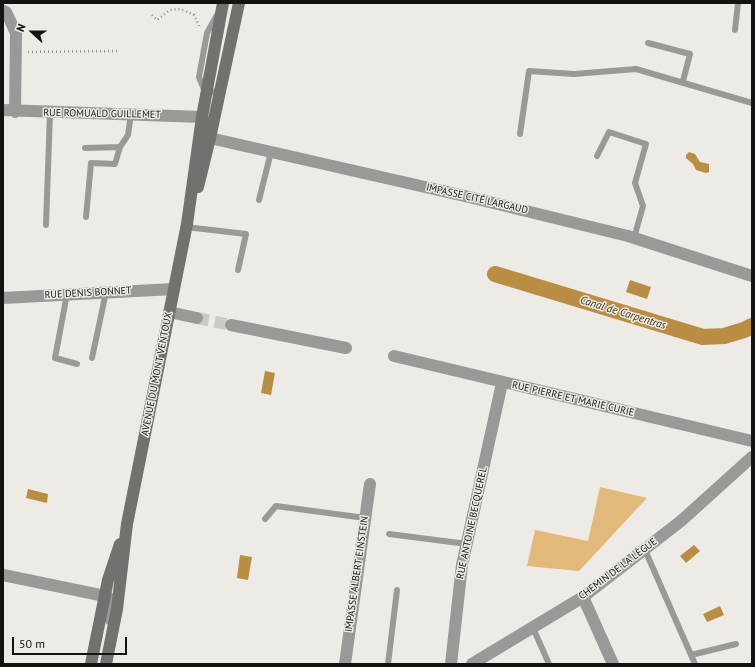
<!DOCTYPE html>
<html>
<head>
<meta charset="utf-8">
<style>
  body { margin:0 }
  #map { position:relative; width:755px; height:667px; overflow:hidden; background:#eeeae5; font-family:"PT Sans",sans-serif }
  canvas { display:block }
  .frame { position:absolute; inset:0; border:4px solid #141311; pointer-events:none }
  .north { position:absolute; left:12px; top:12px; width:40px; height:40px; -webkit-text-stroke:3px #eeeae5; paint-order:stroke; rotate:291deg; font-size:11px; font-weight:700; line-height:16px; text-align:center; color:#141311 }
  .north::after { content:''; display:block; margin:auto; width:14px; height:18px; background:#141311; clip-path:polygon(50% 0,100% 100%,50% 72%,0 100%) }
  .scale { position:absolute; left:12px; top:637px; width:115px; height:18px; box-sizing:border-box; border:2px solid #141311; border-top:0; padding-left:5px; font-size:12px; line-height:14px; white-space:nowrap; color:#141311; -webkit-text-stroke:3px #eeeae5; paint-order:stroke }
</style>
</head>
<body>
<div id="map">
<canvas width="755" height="667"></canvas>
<div class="frame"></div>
<div class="north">N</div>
<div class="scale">50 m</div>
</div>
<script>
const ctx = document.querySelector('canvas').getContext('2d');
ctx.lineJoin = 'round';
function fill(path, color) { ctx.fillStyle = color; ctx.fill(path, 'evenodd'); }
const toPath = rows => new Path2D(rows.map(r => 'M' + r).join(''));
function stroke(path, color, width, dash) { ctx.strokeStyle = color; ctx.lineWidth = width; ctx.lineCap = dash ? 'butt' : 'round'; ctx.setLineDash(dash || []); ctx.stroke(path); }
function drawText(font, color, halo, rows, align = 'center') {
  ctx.font = font + ' "PT Sans",sans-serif'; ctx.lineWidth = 3; ctx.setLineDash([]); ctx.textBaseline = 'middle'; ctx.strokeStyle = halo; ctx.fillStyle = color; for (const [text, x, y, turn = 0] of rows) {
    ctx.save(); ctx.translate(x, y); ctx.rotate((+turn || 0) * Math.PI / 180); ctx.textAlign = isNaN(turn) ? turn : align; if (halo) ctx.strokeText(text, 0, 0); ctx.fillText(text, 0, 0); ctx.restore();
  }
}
fill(toPath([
  [600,487,647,498,579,571,527,566,535,530,588,541]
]), '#e1b97b');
fill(toPath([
  [689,152,695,154,700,162,709,164,709,172,706,173,696,170,693,164,686,158,686,155],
  [630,280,651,287,647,299,626,292],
  [265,371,275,373,271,395,261,393],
  [28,489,48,494,47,503,26,498],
  [694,545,700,551,686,563,680,556],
  [240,555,252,557,248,580,237,578],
  [720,606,724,615,707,622,703,614]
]), '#b98d44');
stroke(toPath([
  [495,274,703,337,724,336,744,330,752,326]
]), '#b98d44', 16);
stroke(toPath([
  [197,318,231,325]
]), '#cdcac5', 12, [12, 6]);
stroke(toPath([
  [152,15,157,20,170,10,181,9,194,15,199,26],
  [28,52,119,51]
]), '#908e8a', 2.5, [1, 3]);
stroke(toPath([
  [217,15,207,33,199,77,206,94,220,90],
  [735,30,738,3],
  [648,43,690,54,683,81],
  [520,134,529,71,574,74,636,69,752,103],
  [85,148,120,147,128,135,131,114],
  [597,156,609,132,646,144,635,183,643,206,634,238],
  [259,200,271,152],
  [86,217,91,163,115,164,120,147],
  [46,225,50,113],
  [186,227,246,234,238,270],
  [67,294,55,358,77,364],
  [92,358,106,292],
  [265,519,276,506,365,518],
  [389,534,467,544],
  [645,550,695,664],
  [533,628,549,664],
  [691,655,736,644],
  [388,664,397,590]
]), '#9a9997', 6);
stroke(toPath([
  [3,11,6,12,16,33,15,112],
  [3,110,202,117,207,125],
  [201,136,469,197,628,236,752,276],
  [3,298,174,289],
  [169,312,197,318],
  [231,325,346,348],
  [394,356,752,441],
  [3,575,105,596,109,598,112,604,111,620],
  [583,597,613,664],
  [345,664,370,484],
  [451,664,462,565,502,383],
  [472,664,583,597,681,521,752,457]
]), '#9a9997', 12);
stroke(toPath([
  [198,187,210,138,239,3],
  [91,664,108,580,120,544],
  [106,664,117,609,127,524,187,224,202,117,223,3]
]), '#73716e', 12);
drawText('10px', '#141311', '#eeeae5', [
  ["RUE ROMUALD GUILLEMET",102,114,1],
  ["IMPASSE CITÉ LARGAUD",477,199,13],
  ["RUE DENIS BONNET",88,293,-3],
  ["AVENUE DU MONT VENTOUX",157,374,-79],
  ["RUE PIERRE ET MARIE CURIE",573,399,13],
  ["RUE ANTOINE BECQUEREL",472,523,-78],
  ["CHEMIN DE LA LÈGUE",618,569,-37],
  ["IMPASSE ALBERT EINSTEIN",357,574,-82]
]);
drawText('italic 11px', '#402d0d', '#eeeae5', [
  ["Canal de Carpentras",623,313,17]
]);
</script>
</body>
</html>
